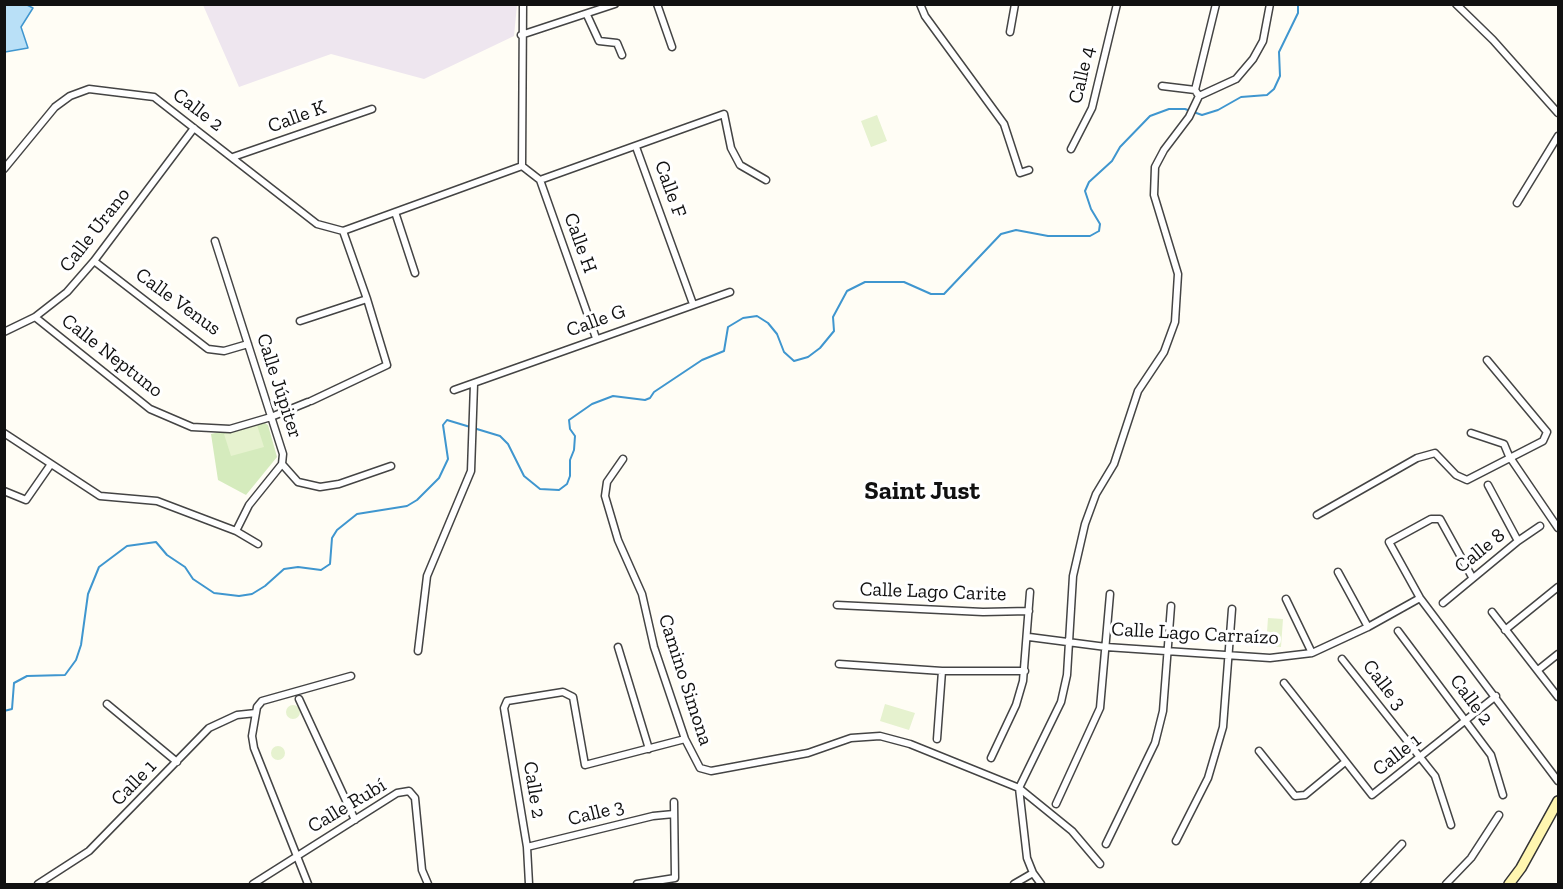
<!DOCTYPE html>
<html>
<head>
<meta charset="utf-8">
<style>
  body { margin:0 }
  #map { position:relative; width:1563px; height:889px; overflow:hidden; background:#fffdf5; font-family:"Zilla Slab",serif }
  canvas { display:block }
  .frame { position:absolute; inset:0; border:6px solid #111; pointer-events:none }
</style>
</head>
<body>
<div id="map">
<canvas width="1563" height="889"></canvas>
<div class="frame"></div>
</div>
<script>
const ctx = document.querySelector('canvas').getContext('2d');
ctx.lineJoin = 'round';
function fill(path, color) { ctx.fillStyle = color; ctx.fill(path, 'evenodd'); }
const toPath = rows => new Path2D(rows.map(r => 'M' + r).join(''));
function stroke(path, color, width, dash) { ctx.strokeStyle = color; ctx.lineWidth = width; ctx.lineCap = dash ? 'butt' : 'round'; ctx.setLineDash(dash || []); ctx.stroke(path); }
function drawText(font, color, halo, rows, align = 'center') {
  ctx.font = font + ' "Zilla Slab",serif'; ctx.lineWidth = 6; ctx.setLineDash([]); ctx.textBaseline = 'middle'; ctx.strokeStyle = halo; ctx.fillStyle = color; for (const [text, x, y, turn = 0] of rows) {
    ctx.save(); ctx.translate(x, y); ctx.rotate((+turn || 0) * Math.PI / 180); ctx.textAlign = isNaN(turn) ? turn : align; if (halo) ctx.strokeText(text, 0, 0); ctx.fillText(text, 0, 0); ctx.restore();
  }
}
fill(toPath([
  [203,5,517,5,514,36,424,79,331,54,239,87]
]), '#eee6ef');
fill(toPath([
  [263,422,268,425,277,457,246,495,218,480,211,434]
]), '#d5ebbd');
fill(toPath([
  [877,115,887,141,871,147,861,121],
  [257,425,264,447,231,456,224,434],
  [1268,618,1283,619,1281,647,1266,646],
  [885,704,915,713,909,730,880,721],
  '286 712a7 7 0 1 1 14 0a7 7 0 1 1-14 0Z',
  '271 753a7 7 0 1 1 14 0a7 7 0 1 1-14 0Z'
]), '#e6f2cf');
const water = toPath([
  [5,4,27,5,33,8,21,27,28,48,5,52,5,4]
]);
fill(water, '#b9e0f7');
stroke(water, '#3f96cf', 1.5);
stroke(toPath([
  [4,711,12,709,14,683,27,676,65,675,76,660,81,645,88,594,99,567,127,546,156,542,167,555,185,567,193,579,214,593,239,596,252,594,265,586,284,569,298,567,321,570,330,564,332,538,337,530,357,514,407,506,417,500,439,478,448,459,443,425,447,420,500,436,508,444,524,476,540,489,559,490,567,484,570,476,570,460,574,450,575,436,570,429,569,420,592,404,613,396,645,400,650,398,654,392,702,360,724,351,728,327,743,318,757,316,768,323,777,334,784,352,794,361,808,357,820,348,834,331,833,317,847,291,865,282,904,282,931,294,944,294,1001,234,1016,230,1048,236,1090,236,1099,231,1100,224,1091,209,1085,191,1089,182,1112,161,1120,147,1150,116,1169,109,1185,109,1202,115,1218,110,1241,97,1267,95,1274,89,1280,76,1279,52,1298,13,1298,4]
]), '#3f96cf', 2);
const street = toPath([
  [657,4,672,47],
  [920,4,925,16,1004,124,1020,173,1029,170],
  [1456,4,1493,40,1558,113],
  [587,15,599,41,617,43,622,55],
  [1010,32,1015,4],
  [521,35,615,4],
  [1162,86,1195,90],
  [1199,96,1236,79,1253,59,1263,41,1270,4],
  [1199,96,1195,90,1216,4],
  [636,147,693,304],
  [1071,149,1092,108,1117,4],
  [233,157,372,109],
  [522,166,540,180,596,338],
  [522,166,523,4],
  [4,169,55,107,70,96,89,89,154,97,317,224,343,231,522,166],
  [540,180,724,114,731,148,740,165,766,180],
  [1517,203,1558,136],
  [395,212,415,273],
  [215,241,283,454,282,464,249,505,236,531],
  [94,261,208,349,224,351,248,344],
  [35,317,150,409,192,427,230,429,271,417,308,402],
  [300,321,367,299],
  [4,332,35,317,67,292,94,261,194,128],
  [454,390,730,292],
  [311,401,387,365,367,299,343,231],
  [4,433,100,496,157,501,236,531,258,544],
  [1471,433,1504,444,1509,456,1558,528],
  [623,459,607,482,605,496,618,540,642,594,654,647,685,739,700,768,711,771,808,753,851,738,880,736,910,744,1019,788,1072,831,1100,864],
  [282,464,298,482,320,487,339,484,391,466],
  [1488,485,1518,541],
  [4,491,26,500,51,464],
  [1317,515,1417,458,1435,453,1456,475,1467,480,1543,441,1547,432,1487,360],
  [1338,572,1368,627],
  [1472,577,1440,519,1431,519,1389,542,1420,598,1558,781],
  [1286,599,1312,653],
  [1443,603,1518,541,1540,526],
  [837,605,983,612,1029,611],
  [1492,612,1558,697],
  [1505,630,1558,587],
  [1398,631,1491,755,1503,795],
  [1029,637,1106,647,1270,658,1312,653,1368,627,1420,598],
  [618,647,649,749],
  [418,651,427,576,471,471,474,384],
  [1342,659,1435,776,1451,825],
  [839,664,942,671,1025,671],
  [1538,670,1558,654],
  [1284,683,1372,795,1496,696],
  [299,699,355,820],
  [107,704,177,762],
  [937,739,942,671],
  [1259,751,1295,796,1305,795,1345,762],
  [991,758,1016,705,1023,681,1030,592],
  [1056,804,1100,708,1110,594],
  [1176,841,1208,778,1223,727,1232,609],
  [1106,844,1155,743,1163,711,1171,606],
  [527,847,653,816,674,814],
  [38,884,89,851,209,728,237,715,256,713],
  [253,884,397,793,409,791,415,798,422,870,428,884],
  [308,884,254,748,252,736,257,707,262,701,351,676],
  [529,884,527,847,504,708,507,701,563,692,573,697,585,765,685,739],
  [637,884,675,878,674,802],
  [1014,884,1033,873],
  [1041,884,1033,873,1027,858,1019,788,1061,702,1067,675,1073,576,1085,524,1096,494,1114,464,1138,391,1164,352,1175,322,1178,274,1154,195,1155,167,1164,150,1189,117,1199,96],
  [1364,884,1402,844],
  [1446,884,1471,858,1499,815]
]);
const secondary = toPath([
  [1509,884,1521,868,1558,801]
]);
stroke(street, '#444', 9);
stroke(secondary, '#333', 12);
stroke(street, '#fff', 6);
stroke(secondary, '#fff6b0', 9);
drawText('20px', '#111', '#fff', [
  ["Calle 4",1082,75,-77],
  ["Calle 2",198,110,37],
  ["Calle K",297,117,-20],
  ["Calle F",670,189,70],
  ["Calle Urano",95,230,-52],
  ["Calle H",580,243,70],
  ["Calle Venus",178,302,36],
  ["Calle G",596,321,-20],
  ["Calle Neptuno",112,356,38],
  ["Calle Júpiter",279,386,72],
  ["Calle 8",1480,551,-39],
  ["Calle Lago Carite",933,592,2],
  ["Calle Lago Carraízo",1195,634,3],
  ["Camino Simona",685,680,72],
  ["Calle 3",1384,685,52],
  ["Calle 2",1471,700,53],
  ["Calle 1",1397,755,-38],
  ["Calle 1",134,783,-46],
  ["Calle 2",534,790,81],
  ["Calle Rubí",347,806,-31],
  ["Calle 3",596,813,-14]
]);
drawText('bold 26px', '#111', '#fff', [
  ["Saint Just",922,492]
]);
</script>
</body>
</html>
